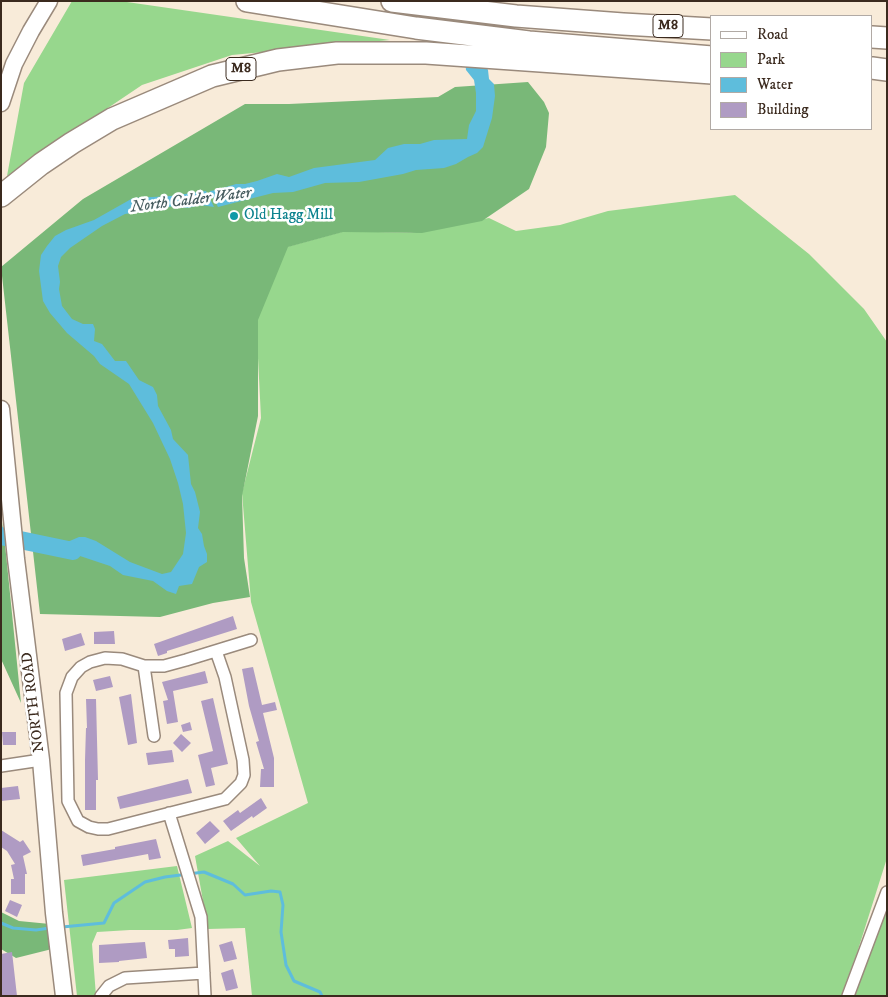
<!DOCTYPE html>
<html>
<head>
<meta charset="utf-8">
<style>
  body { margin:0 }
  #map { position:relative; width:888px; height:997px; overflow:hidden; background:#f8ebd9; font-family:"IM FELL DW Pica",serif }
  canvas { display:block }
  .frame { position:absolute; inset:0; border:2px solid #3b2a1e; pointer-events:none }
  .legend { position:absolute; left:710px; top:15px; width:162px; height:115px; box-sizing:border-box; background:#fff; border:1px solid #b1aaa5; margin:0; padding:6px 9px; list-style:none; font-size:15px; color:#3b2a1e }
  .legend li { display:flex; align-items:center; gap:10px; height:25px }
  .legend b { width:25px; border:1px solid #b1aaa5 }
</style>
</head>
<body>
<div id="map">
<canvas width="888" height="997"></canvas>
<div class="frame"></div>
<ul class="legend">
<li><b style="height:6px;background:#fff"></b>Road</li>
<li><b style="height:14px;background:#97d78d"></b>Park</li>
<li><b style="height:14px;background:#5ebddc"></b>Water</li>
<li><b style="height:14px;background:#af9bc3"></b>Building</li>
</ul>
</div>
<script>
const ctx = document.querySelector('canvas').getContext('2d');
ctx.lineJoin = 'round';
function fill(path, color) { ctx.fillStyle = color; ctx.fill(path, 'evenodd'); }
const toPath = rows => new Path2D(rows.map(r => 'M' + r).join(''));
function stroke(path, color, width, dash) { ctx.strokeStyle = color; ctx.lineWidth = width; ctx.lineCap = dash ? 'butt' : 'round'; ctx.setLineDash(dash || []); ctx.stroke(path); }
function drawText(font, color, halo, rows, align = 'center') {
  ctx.font = font + ' "IM FELL DW Pica",serif'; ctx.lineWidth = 5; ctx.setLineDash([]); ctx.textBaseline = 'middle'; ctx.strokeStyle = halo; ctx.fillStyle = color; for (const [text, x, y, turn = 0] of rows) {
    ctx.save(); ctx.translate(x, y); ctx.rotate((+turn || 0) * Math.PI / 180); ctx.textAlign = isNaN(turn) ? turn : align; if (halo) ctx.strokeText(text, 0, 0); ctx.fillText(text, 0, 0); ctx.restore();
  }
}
fill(toPath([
  [72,1,120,1,390,40,232,55,142,85,7,176,24,83],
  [735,195,809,254,864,309,887,342,887,858,857,953,841,996,252,996,245,928,208,929,195,856,228,841,260,866,236,838,308,803,251,602,242,493,261,418,256,318,283,248,345,231,411,233,489,218,516,231,560,225,608,211],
  [177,866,192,928,177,930,130,930,97,932,92,944,96,996,77,996,64,880],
  [887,903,887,996,855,996,867,961]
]), '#97d78d');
fill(toPath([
  [528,82,544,102,549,113,546,147,529,189,482,221,422,233,343,232,288,247,258,320,258,416,242,496,244,558,250,597,213,603,160,617,40,614,1,267,83,199,245,104,289,104,438,97,455,87],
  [1,514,6,554,21,703,1,659],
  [1,912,19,921,50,924,52,949,16,958,1,949]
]), '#79b878');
fill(toPath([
  [438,7,459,15,466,22,467,32,488,70,489,79,494,84,495,96,492,118,483,147,477,153,468,157,456,164,444,168,416,170,403,174,359,182,325,183,293,192,273,193,218,207,210,191,216,190,236,184,245,184,257,181,277,174,289,177,314,168,375,160,388,148,404,144,420,144,434,140,467,139,469,125,476,111,476,93,474,80,466,70,465,60,460,48,455,42],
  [206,191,214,207,201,205,188,208,174,206,125,214,102,226,70,248,61,257,58,266,60,282,59,289,62,306,72,319,83,324,93,324,95,329,94,341,102,344,115,361,126,361,139,380,153,387,157,395,158,406,171,430,173,439,188,455,191,484,195,492,200,512,198,528,202,534,204,546,207,554,207,562,199,567,192,584,179,586,176,594,167,591,153,581,123,575,110,566,71,553,49,554,51,542,65,543,79,537,85,537,96,541,130,562,162,574,171,572,183,554,186,533,183,504,178,483,170,459,153,423,129,384,100,364,94,356,67,333,50,313,43,301,39,271,41,255,47,246,55,236,66,230,94,220,133,198,171,196]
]), '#5ebddc');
stroke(toPath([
  [1,923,13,928,36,930,50,928],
  [62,927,104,923,114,903,145,882,165,877,204,872,233,884,245,895,271,891,280,892,283,905,281,932,286,965,294,981,320,992,322,996]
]), '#5ebddc', 3);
stroke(toPath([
  [1,536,73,551]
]), '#5ebddc', 18);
fill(toPath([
  [233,616,237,629,167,651,167,653,158,656,154,644],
  [114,631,115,644,94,644,94,632],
  [81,633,85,645,65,651,62,639],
  [253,667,262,705,275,702,277,710,263,713,274,758,274,787,260,787,261,769,264,769,256,742,259,741,249,706,242,669],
  [205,671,208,683,173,691,178,722,167,724,163,701,168,700,162,682],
  [110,676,113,687,96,691,93,680],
  [131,694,137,743,128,745,119,697],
  [213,698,228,764,211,768,215,785,206,787,198,755,213,751,201,701],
  [86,699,96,699,98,780,96,780,96,810,85,810,85,760,86,728,87,728],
  [190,722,192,730,183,732,181,725],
  [2,732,16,732,16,745,3,745],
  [181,734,191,743,182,752,173,743],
  [172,750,174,762,148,765,146,753],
  [188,779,192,793,120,809,117,797],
  [18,786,20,799,1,801,1,788],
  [261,798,267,808,253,818,252,816,231,831,223,821,238,810,240,813],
  [210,821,220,831,205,844,196,833],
  [1,830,20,842,23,840,31,852,23,856,27,874,25,874,25,894,11,894,11,879,14,879,11,865,15,864,7,851,1,847],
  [156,839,161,858,149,860,148,854,83,866,81,855,115,849,115,847],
  [10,900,22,905,17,917,5,911],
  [188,938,189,956,175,957,175,949,169,949,168,940],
  [232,941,237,959,224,962,219,945],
  [145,942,147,958,119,961,119,962,99,963,99,945],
  [12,952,17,996,1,996,1,954],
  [233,969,238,988,226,991,221,973]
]), '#af9bc3');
const street = toPath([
  [216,651,225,677,243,760,244,775,241,783,225,799,108,829,98,829,89,827,78,821,68,801,66,693,72,677,81,667,90,662,105,658,122,659,144,666,164,666,186,660,251,640],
  [144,666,154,736],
  [1,766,41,760],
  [169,813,201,917,205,996],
  [101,996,109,986,125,978,204,973],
  [848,996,887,892]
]);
const secondary = toPath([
  [1,103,14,64,31,31,49,1],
  [1,409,16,559,41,760,54,913,64,996]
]);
const highway = toPath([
  [247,1,416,28,529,42,712,57],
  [392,1,516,16,623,24,712,29],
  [872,37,887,38],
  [872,68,887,70],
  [1,196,41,164,72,143,112,119,212,76,278,60,337,53,426,53,712,73]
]);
stroke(street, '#9a8a7c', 14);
stroke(secondary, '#9a8a7c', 19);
stroke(highway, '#9a8a7c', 24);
stroke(street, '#fff', 11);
stroke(secondary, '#fff', 16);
stroke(highway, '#fff', 21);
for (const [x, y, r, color] of [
  [234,216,5,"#0f9aa8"]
]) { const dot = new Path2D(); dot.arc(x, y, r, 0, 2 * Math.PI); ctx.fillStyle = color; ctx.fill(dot); stroke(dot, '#fff', 2); }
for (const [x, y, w] of [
  [668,26,30],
  [241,69,30]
]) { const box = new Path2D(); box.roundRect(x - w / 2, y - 11.5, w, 23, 4); ctx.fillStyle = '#fff'; ctx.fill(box); stroke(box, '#3b2a1e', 1); }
drawText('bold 14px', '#3b2a1e', null, [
  ["M8",668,26],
  ["M8",241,69]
]);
drawText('15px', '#0d838f', '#fff', [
  ["Old Hagg Mill",244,216]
], 'left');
drawText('15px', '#3b2a1e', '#fff', [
  ["NORTH ROAD",34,702,-97]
]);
drawText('italic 16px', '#475d60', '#fff', [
  ["North Calder Water",191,201,-7]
]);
</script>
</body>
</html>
